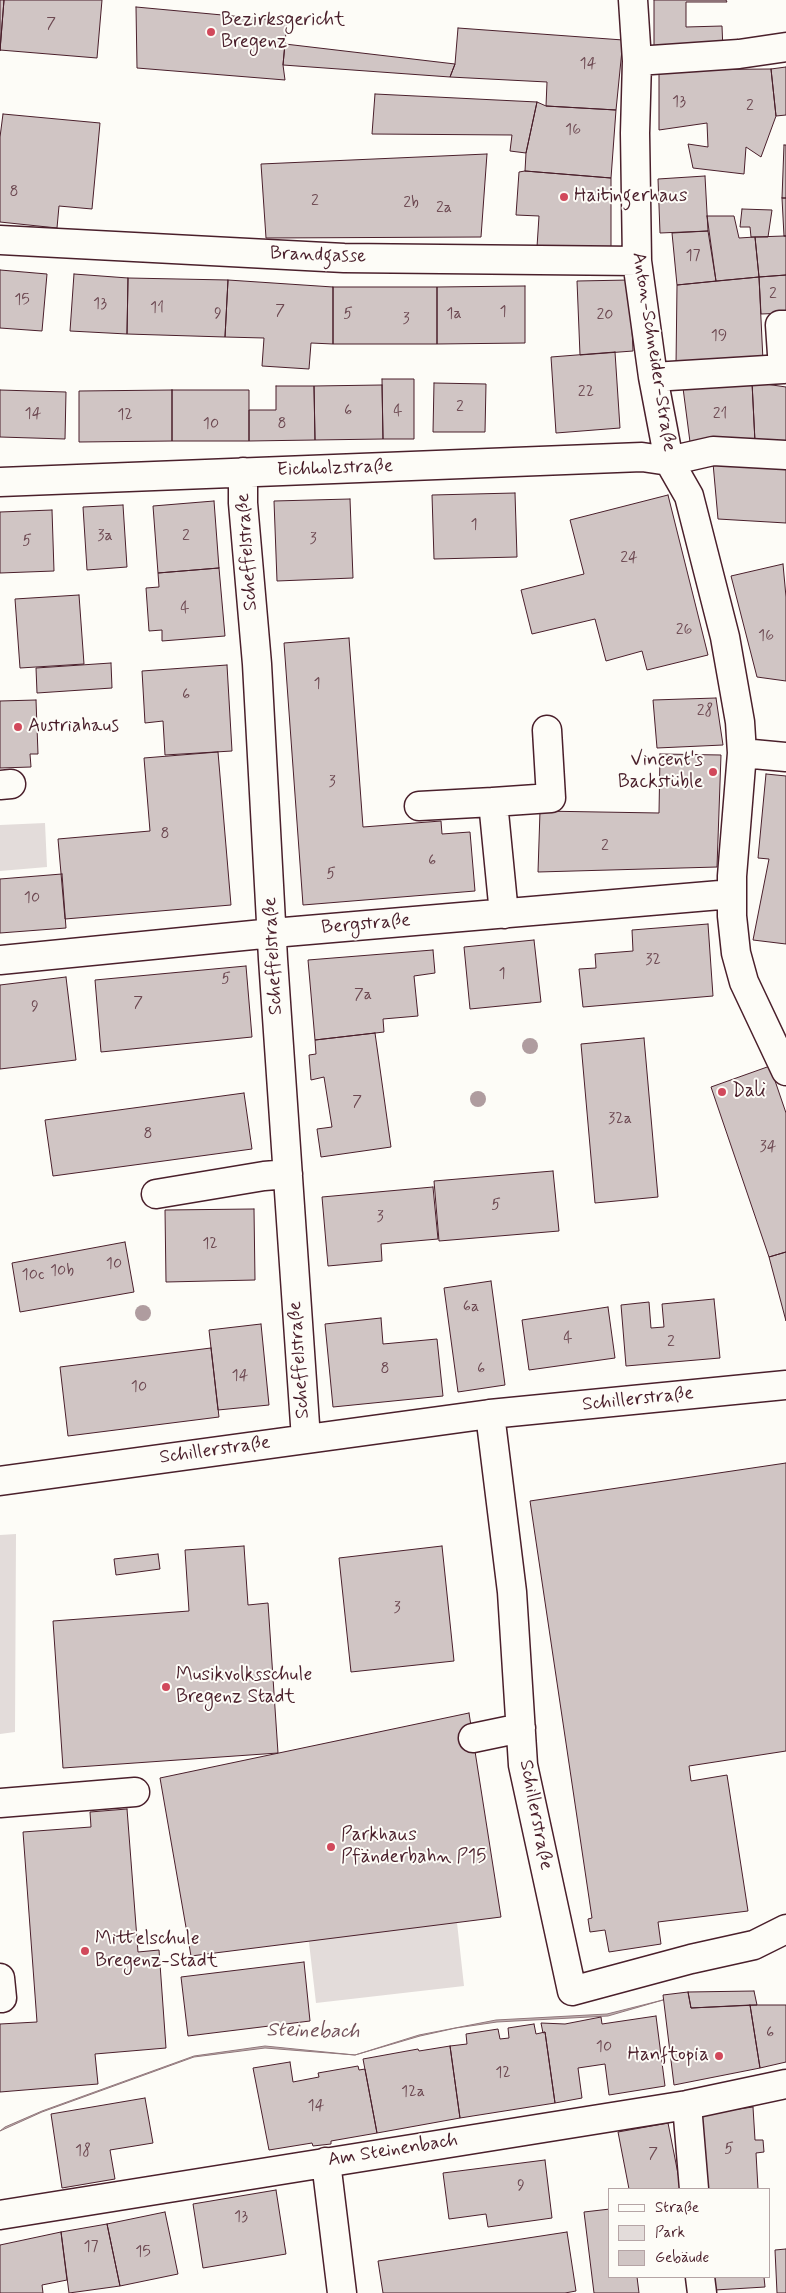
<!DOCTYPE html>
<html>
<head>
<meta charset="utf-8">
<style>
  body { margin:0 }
  #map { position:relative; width:786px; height:2293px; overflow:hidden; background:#fdfcf7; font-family:Mynerve,sans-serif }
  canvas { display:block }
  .legend { position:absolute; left:608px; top:2188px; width:162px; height:90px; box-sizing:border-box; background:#fdfcf7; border:1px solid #b5a4a5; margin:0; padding:6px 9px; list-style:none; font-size:15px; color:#4a1f2b }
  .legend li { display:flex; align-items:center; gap:10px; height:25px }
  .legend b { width:25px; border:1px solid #b5a4a5 }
</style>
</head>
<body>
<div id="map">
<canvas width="786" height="2293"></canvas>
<ul class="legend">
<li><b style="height:6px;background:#fdfcf7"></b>Straße</li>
<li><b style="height:14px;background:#e3dcda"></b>Park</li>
<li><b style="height:14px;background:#d0c5c4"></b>Gebäude</li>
</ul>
</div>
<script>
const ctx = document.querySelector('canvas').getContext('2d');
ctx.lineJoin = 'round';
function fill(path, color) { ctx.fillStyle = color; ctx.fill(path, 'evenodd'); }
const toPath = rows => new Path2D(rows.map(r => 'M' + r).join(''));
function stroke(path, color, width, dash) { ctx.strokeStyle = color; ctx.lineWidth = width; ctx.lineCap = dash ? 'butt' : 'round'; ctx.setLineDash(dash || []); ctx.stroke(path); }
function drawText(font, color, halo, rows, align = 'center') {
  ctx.font = font + ' Mynerve,sans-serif'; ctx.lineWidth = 4; ctx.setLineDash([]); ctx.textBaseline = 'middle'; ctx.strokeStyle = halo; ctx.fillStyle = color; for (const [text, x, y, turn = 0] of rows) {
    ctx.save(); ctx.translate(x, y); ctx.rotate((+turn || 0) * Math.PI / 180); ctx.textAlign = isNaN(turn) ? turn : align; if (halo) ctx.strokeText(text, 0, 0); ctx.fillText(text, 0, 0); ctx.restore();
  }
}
fill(toPath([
  [45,823,47,867,0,871,0,825],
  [16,1534,15,1732,0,1734,0,1535],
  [442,1787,464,1986,316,2003,293,1804]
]), '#e3dcda');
const water = toPath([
  [663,2000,608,2016,497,2022,456,2028,420,2036,355,2055,265,2048,194,2057,42,2112,0,2131,5,2127,42,2111,194,2056,265,2046,355,2055,419,2035,496,2020,607,2014,663,2000]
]);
fill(water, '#c0b1b1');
stroke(water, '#91777b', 1);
const building = toPath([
  [0,0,4,0,0,51,0,0],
  [4,0,102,0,97,58,0,50,4,0],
  [654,0,726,0,727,2,686,2,686,27,722,26,723,51,654,53,654,0],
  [136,7,287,21,283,65,285,80,137,68,136,7],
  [458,28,623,40,616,110,546,106,547,82,450,77,455,64,458,28],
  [285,44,455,64,450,77,283,65,285,44],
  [786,67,786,115,776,116,771,69,786,67],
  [771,69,776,116,761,157,746,147,744,174,693,168,688,144,708,147,707,123,659,130,659,70,771,69],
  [375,94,537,102,526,153,510,151,512,135,372,134,375,94],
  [537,102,546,106,616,110,611,178,525,171,526,153,537,102],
  [3,114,100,123,92,209,59,206,57,228,0,222,0,137,3,114],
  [784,145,786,145,786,198,782,198,784,145],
  [487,154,481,237,266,238,261,164,487,154],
  [525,171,611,178,611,251,537,247,539,216,516,215,519,172,525,171],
  [705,176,708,231,660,233,658,179,705,176],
  [782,198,786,198,786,236,784,236,782,198],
  [742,209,772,210,768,237,751,237,750,227,740,227,742,209],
  [707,216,734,216,739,238,755,237,759,277,716,281,707,216],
  [708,231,716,281,677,285,672,233,708,231],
  [784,236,786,236,786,275,759,277,755,237,784,236],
  [0,270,47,274,42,331,0,328,0,270],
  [74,274,128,278,127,334,70,331,74,274],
  [786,275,786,313,761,314,759,277,786,275],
  [759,277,763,361,676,365,677,285,759,277],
  [128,278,228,280,225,337,127,334,128,278],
  [228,280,333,287,333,344,311,343,309,369,262,366,264,338,225,337,228,280],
  [630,280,633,351,580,355,577,281,630,280],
  [525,286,525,343,437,344,437,287,525,286],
  [333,287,437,287,437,344,333,344,333,287],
  [615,352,620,428,556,433,551,357,615,352],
  [382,379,414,379,414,439,383,439,382,379],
  [752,382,755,442,690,442,683,388,752,382],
  [752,382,786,387,786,443,755,442,752,382],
  [434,383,486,384,485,432,433,432,434,383],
  [382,385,383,439,315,440,314,386,382,385],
  [276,386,314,386,315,440,249,441,249,410,276,410,276,386],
  [0,390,66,392,65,439,0,437,0,390],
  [172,390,172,441,79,442,79,391,172,390],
  [172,390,249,390,249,441,172,441,172,390],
  [713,463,786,467,786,523,718,519,713,463],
  [515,493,517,557,434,559,432,495,515,493],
  [668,495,708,655,647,670,642,651,606,661,595,619,532,634,521,590,584,574,570,520,668,495],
  [350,499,353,578,277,581,274,501,350,499],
  [214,501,219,568,158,573,153,506,214,501],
  [123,505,127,567,87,570,83,507,123,505],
  [52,510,54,571,0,573,0,512,52,510],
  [783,564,786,597,786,681,757,677,731,576,783,564],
  [219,568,225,636,162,641,162,630,149,631,146,588,159,587,158,573,219,568],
  [79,595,84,664,20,668,15,599,79,595],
  [349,638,363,827,441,821,442,834,470,832,475,891,303,905,284,643,349,638],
  [111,663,112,688,37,693,36,668,111,663],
  [227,665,232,751,165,755,163,721,145,723,142,671,227,665],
  [716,698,723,745,657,748,653,700,716,698],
  [36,700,38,754,30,754,31,767,0,768,0,701,36,700],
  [218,752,231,905,65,919,58,839,150,831,144,758,218,752],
  [660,754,721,755,717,867,538,872,540,811,659,813,660,754],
  [766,774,786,776,786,944,753,940,769,859,758,858,766,774],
  [62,874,66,928,0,933,0,879,62,874],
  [708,924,713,996,583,1007,579,969,596,968,595,954,633,951,632,930,708,924],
  [534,940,541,1002,470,1009,464,947,534,940],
  [433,950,435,973,414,976,418,1016,383,1019,384,1032,315,1040,308,960,433,950],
  [246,966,252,1037,101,1052,95,980,246,966],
  [66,977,76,1060,0,1069,0,985,66,977],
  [375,1033,391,1147,321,1157,317,1129,332,1127,324,1077,311,1080,309,1055,316,1054,315,1040,375,1033],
  [644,1038,658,1197,595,1203,581,1044,644,1038],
  [770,1066,786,1113,786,1252,769,1257,711,1087,770,1066],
  [244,1093,252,1149,53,1176,45,1120,244,1093],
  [553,1171,559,1231,439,1241,434,1181,553,1171],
  [433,1187,438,1239,381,1244,382,1261,328,1266,322,1197,433,1187],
  [254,1209,255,1280,166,1282,165,1210,254,1209],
  [125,1242,134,1292,20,1312,12,1263,125,1242],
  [786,1252,786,1321,769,1257,786,1252],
  [491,1281,505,1385,458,1392,444,1288,491,1281],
  [714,1299,720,1358,626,1366,621,1305,649,1302,651,1328,664,1327,662,1304,714,1299],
  [608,1307,615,1358,529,1370,522,1320,608,1307],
  [381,1318,383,1344,437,1339,443,1396,333,1407,325,1324,381,1318],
  [261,1324,269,1405,218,1410,209,1330,261,1324],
  [211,1348,219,1417,68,1436,60,1367,211,1348],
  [786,1463,786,1751,689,1766,691,1781,727,1775,748,1911,658,1922,661,1944,609,1952,605,1930,590,1932,588,1919,592,1918,530,1501,786,1463],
  [244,1546,248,1605,268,1603,278,1753,63,1768,53,1621,189,1611,185,1550,244,1546],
  [442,1546,454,1661,351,1672,339,1558,442,1546],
  [158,1554,160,1569,116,1575,114,1559,158,1554],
  [469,1713,501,1917,191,1956,160,1778,469,1713],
  [127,1809,138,1952,159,1950,166,2048,95,2054,98,2084,0,2092,0,2024,37,2022,23,1832,91,1827,90,1812,127,1809],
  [304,1962,310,2021,188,2036,181,1977,304,1962],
  [754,1991,757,2005,691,2008,688,1992,754,1991],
  [688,1992,691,2008,750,2005,760,2068,674,2085,663,1995,688,1992],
  [750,2005,786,2005,786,2062,760,2068,750,2005],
  [656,2016,665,2086,609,2095,605,2064,578,2068,582,2098,555,2103,545,2032,543,2033,541,2023,565,2024,601,2017,602,2024,656,2016],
  [534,2024,536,2034,545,2032,555,2103,460,2118,450,2046,467,2044,466,2034,498,2029,500,2039,509,2038,508,2028,534,2024],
  [450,2046,460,2118,377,2133,363,2059,418,2049,419,2051,450,2046],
  [290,2062,293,2082,319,2077,318,2073,358,2066,359,2070,365,2069,377,2133,331,2141,331,2144,313,2146,312,2143,269,2150,253,2068,290,2062],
  [145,2098,153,2143,110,2150,115,2179,62,2188,51,2114,145,2098],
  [753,2107,755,2140,763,2140,764,2152,756,2153,758,2189,708,2189,702,2114,753,2107],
  [668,2123,681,2189,629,2189,618,2132,668,2123],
  [545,2160,552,2218,488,2227,486,2214,449,2219,443,2173,545,2160],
  [276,2190,286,2254,203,2268,193,2204,276,2190],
  [610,2209,610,2277,637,2277,639,2293,594,2293,584,2212,610,2209],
  [165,2212,178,2274,120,2286,107,2224,165,2212],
  [107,2224,120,2286,69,2293,61,2232,107,2224],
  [61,2232,67,2280,42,2285,43,2293,0,2293,0,2245,61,2232],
  [567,2232,576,2291,565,2293,383,2293,378,2261,567,2232],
  [786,2249,786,2293,777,2293,775,2250,786,2249],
  [714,2277,764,2277,765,2287,715,2290,714,2277]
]);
fill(building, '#d0c5c4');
stroke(building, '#4a1f2b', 1);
const minor = toPath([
  [633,0,637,61,635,133,637,261,653,377,669,461,689,496,725,637,740,722,742,753,732,876,732,916,736,953,744,982,786,1071],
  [637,61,739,54,786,47],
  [0,240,344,258,637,261],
  [653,377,783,369,780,325,786,325],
  [243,472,243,503,257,664,273,959,306,1439],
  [0,482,642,457,669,461,713,451,786,455],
  [742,753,786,757],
  [0,785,11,784],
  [419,806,493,802],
  [504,914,493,802,551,798,547,730],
  [0,960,273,933,732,894],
  [156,1194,264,1176,288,1174],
  [490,1414,512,1592,523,1765,572,1991,691,1959,754,1945,786,1929],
  [0,1481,490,1414,786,1385],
  [473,1738,521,1728],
  [0,1803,135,1792],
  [0,1978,2,1998,0,1998],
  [687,2105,694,2189],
  [326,2162,342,2293],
  [0,2215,687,2105,786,2084],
  [700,2277,702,2293]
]);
stroke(minor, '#4a1f2b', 31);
stroke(minor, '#fdfcf7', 28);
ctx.fillStyle = '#af9c9f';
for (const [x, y] of [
  [530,1046],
  [478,1099],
  [143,1313]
]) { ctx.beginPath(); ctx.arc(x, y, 8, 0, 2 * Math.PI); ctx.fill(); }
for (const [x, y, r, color] of [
  [211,32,5,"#d1495b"],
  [564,197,5,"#d1495b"],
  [18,727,5,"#d1495b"],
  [713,772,5,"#d1495b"],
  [722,1092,5,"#d1495b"],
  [166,1687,5,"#d1495b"],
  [331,1847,5,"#d1495b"],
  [85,1951,5,"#d1495b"],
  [719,2056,5,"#d1495b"]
]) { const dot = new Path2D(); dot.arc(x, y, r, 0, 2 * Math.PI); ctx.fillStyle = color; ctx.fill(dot); stroke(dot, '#fdfcf7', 2); }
drawText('16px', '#6c4851', null, [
  ["7",51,25],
  ["14",588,65],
  ["13",679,103],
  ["2",750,107],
  ["16",573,131],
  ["8",14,193],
  ["2",315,202],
  ["2b",411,204],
  ["2a",444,209],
  ["17",693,257],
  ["2",773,295],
  ["15",22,301],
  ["13",100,305],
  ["11",157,309],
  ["7",280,312],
  ["1",503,313],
  ["9",218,315],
  ["5",348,315],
  ["1a",454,315],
  ["20",605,316],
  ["3",406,320],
  ["19",719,337],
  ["22",586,393],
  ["2",460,408],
  ["6",348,412],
  ["4",398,412],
  ["14",33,415],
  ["21",720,415],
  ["12",125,416],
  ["10",211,425],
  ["8",282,425],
  ["1",474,526],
  ["3a",105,537],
  ["2",186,537],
  ["3",313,540],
  ["5",27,542],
  ["24",629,559],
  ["4",185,609],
  ["26",684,631],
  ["16",766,637],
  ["1",317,685],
  ["6",186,696],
  ["28",705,712],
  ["3",332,783],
  ["8",165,835],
  ["2",605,847],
  ["6",432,862],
  ["5",331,875],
  ["10",32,899],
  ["32",653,961],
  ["1",502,975],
  ["5",226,980],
  ["7a",363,996],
  ["7",138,1004],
  ["9",35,1008],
  ["7",357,1103],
  ["32a",620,1120],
  ["8",148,1135],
  ["34",768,1148],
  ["5",496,1206],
  ["3",380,1218],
  ["12",210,1245],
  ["10",114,1265],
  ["10b",62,1272],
  ["10c",33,1276],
  ["6a",471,1308],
  ["4",568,1339],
  ["2",671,1343],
  ["8",385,1370],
  ["6",481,1370],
  ["14",240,1377],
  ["10",139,1388],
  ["3",397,1609],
  ["6",770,2034],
  ["10",604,2048],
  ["12",503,2074],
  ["12a",413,2093],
  ["14",316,2107],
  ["5",729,2150],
  ["18",83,2152],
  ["7",653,2155],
  ["9",521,2187],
  ["13",241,2218],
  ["17",91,2248],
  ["15",143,2253]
]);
drawText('19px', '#4a1f2b', '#fdfcf7', [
  ["Bezirksgericht",221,21],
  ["Bregenz",221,43],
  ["Haitingerhaus",574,197],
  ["Austriahaus",28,727],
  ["Vincent's",703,761,"right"],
  ["Backstüble",703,783,"right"],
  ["Dali",732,1092],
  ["Musikvolksschule",176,1676],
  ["Bregenz Stadt",176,1698],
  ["Parkhaus",341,1836],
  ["Pfänderbahn P15",341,1858],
  ["Mittelschule",95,1940],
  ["Bregenz-Stadt",95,1962],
  ["Hanftopia",709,2056,"right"]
], 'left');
drawText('19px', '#4a1f2b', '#fdfcf7', [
  ["Brandgasse",318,256,2],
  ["Anton-Schneider-Straße",653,352,81],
  ["Eichholzstraße",335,469,-2],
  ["Scheffelstraße",248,552,-94],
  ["Bergstraße",366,925,-5],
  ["Scheffelstraße",274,956,-93],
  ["Scheffelstraße",300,1360,-94],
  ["Schillerstraße",638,1400,-6],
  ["Schillerstraße",215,1451,-8],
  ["Schillerstraße",535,1815,79],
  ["Am Steinenbach",393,2151,-9]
]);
drawText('italic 20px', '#73525a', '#fdfcf7', [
  ["Steinebach",313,2032,1]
]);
</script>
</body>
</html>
